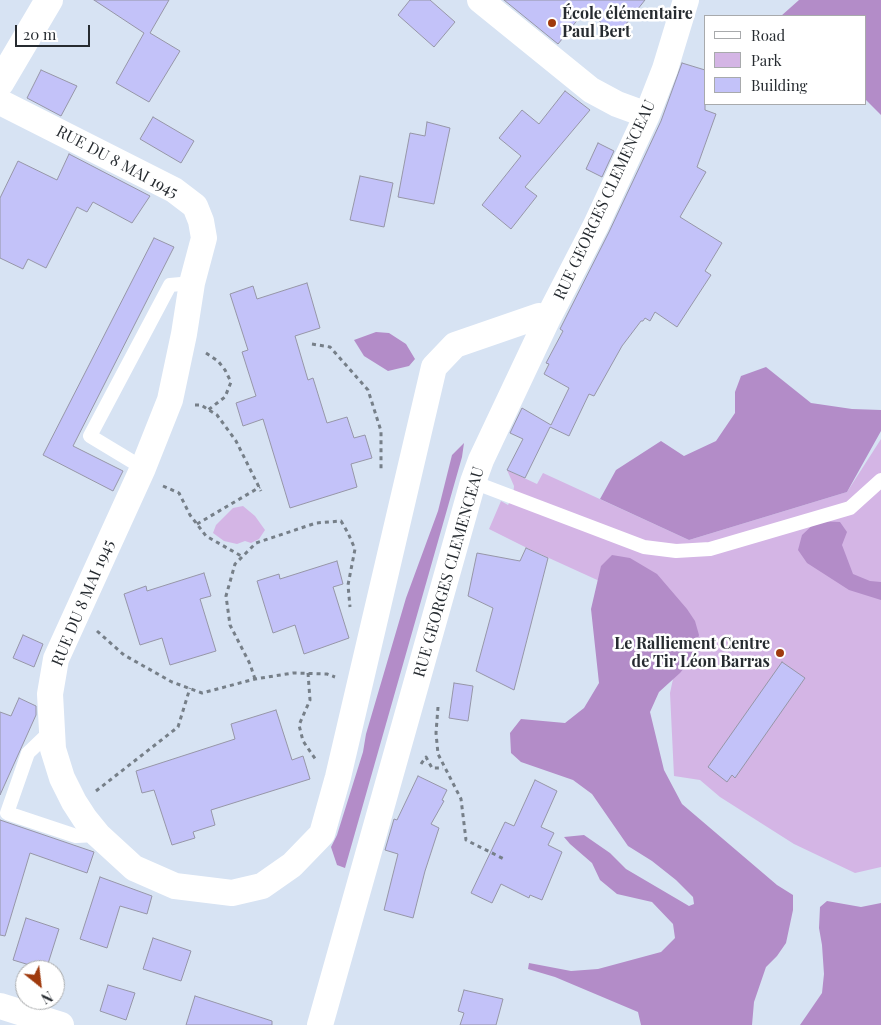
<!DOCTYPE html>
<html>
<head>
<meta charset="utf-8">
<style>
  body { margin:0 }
  #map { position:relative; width:881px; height:1025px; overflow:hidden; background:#d7e3f3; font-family:"Playfair Display",serif }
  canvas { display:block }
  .legend { position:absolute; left:704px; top:15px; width:162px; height:90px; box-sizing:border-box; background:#fff; border:1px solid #a8aaac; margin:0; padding:6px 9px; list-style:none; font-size:15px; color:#262b30 }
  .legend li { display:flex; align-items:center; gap:10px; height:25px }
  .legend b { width:25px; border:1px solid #a8aaac }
  .north { position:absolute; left:15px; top:960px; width:50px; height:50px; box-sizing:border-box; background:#fff; border:1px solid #a8aaac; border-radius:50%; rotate:151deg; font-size:14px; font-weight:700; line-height:20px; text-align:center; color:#262b30 }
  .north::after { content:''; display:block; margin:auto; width:18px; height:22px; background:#9f3a0d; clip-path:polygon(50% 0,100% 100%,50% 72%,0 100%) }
  .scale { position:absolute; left:15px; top:25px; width:75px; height:22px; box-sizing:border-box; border:2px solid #262b30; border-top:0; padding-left:6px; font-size:15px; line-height:18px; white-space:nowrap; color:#262b30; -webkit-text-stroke:4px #fff; paint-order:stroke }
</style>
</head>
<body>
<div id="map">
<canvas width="881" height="1025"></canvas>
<ul class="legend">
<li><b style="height:6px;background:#fff"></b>Road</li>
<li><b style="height:14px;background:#d4b5e5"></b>Park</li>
<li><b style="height:14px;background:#c3c2f9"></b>Building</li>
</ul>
<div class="north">N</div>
<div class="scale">20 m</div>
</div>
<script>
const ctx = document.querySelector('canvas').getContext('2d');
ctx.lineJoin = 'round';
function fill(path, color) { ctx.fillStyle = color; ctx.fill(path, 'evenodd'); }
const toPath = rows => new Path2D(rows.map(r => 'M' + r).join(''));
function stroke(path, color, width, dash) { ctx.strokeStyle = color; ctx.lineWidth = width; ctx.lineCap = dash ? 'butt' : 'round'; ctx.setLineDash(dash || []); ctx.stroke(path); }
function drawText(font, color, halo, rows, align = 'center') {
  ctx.font = font + ' "Playfair Display",serif'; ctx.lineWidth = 5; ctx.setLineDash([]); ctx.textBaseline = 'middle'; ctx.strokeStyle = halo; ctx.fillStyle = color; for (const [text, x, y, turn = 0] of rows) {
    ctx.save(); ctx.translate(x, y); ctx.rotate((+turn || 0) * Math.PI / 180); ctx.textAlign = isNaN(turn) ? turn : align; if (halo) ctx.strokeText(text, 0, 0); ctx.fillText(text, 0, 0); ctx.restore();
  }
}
fill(toPath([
  [881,439,881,867,855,873,794,844,720,797,700,780,674,776,670,693,687,614,617,589,527,548,489,529,501,501,508,505,513,497,514,486,507,470,537,484,543,473,689,540,847,492],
  [243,506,255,516,265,530,259,539,251,543,245,541,237,544,224,541,213,533,216,525,233,508]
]), '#d4b5e5');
fill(toPath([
  [799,0,881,0,881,115,865,99,865,16,781,16],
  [376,332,389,333,406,344,415,359,409,366,388,371,364,356,354,340],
  [766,367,811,403,852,409,881,410,881,431,847,492,689,540,600,499,616,470,661,441,684,456,716,441,735,413,735,392,741,376],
  [464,443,462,457,345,868,337,865,331,847,337,835,363,752,366,734,406,598,438,511,452,455],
  [817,521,840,522,847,532,842,545,853,574,870,581,881,582,881,600,849,590,807,563,798,550,802,535],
  [612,555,630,558,657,574,687,609,695,621,699,635,693,657,680,673,659,692,650,712,664,770,682,804,777,885,793,895,793,910,786,943,777,956,766,967,754,1002,752,1025,641,1025,638,1012,555,977,528,969,529,963,571,971,598,969,661,952,675,938,673,924,652,902,617,894,600,880,592,863,570,844,564,837,584,835,610,853,626,869,689,906,694,904,693,897,676,880,652,861,628,846,592,794,573,780,521,762,511,753,510,733,521,719,565,723,584,708,599,683,591,609,601,566],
  [827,901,861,907,881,903,881,1025,800,1025,822,993,824,974,822,945,819,928,820,907]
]), '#b38cc8');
const building = toPath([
  [94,0,169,0,150,33,180,51,149,102,116,83,144,33,94,0],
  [410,0,430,0,455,22,434,47,398,15,410,0],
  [504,0,645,0,618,34,605,28,588,7,558,44,504,0],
  [682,63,705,70,705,110,716,114,697,167,706,172,680,217,722,243,705,271,711,275,677,327,655,312,650,321,645,318,643,321,641,321,622,346,594,396,589,394,569,436,550,427,525,478,507,470,523,439,510,433,522,408,551,425,569,388,544,374,549,364,546,363,563,331,560,329,609,232,641,164,661,121,682,63],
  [41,70,77,86,61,116,27,98,41,70],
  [565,91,590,110,525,187,537,196,511,229,482,205,521,156,499,138,522,110,539,124,565,91],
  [153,117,194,141,181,163,140,139,153,117],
  [427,122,450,128,434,204,398,197,410,133,425,136,427,122],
  [598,143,614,151,602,177,586,169,598,143],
  [69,154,150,196,132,223,93,202,87,212,77,207,46,268,28,259,23,269,0,258,0,198,18,161,57,180,69,154],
  [360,176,393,183,384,227,350,220,360,176],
  [154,238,174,247,73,446,123,471,113,491,43,455,154,238],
  [307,283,320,328,295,336,308,380,313,378,327,423,347,417,354,438,365,435,372,458,351,464,357,487,290,508,263,419,243,426,236,403,256,396,242,352,248,350,230,294,253,286,257,299,307,283],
  [526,548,548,558,514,690,476,671,493,608,468,596,477,553,520,561,526,548],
  [337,561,343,584,333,587,349,638,304,654,295,625,273,633,257,581,279,574,280,579,337,561],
  [204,573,211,596,200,599,216,651,170,665,162,638,140,645,124,594,146,586,147,591,204,573],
  [23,635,43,644,34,667,13,658,23,635],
  [782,662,805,678,735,778,732,775,727,782,708,767,782,662],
  [454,683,473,686,468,721,449,718,454,683],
  [19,698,36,706,36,715,0,795,0,712,11,716,19,698],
  [276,710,292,760,303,756,310,779,211,810,215,825,193,832,195,838,172,845,154,790,142,793,136,771,235,739,231,724,276,710],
  [418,776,447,790,442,800,444,801,431,824,439,828,425,871,413,918,384,910,398,854,385,850,394,819,397,820,418,776],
  [535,780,557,791,541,827,554,833,548,845,562,852,542,900,530,895,529,898,501,884,492,903,471,893,505,822,514,826,535,780],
  [0,820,94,852,87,873,30,853,5,936,0,935,0,820],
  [100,877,152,896,147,914,120,906,107,948,80,939,100,877],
  [26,918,59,929,46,970,13,960,26,918],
  [153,938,191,951,181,981,143,969,153,938],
  [108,985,135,993,126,1020,100,1011,108,985],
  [464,990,503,999,496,1025,460,1025,464,1013,458,1011,464,990],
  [195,996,272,1021,272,1025,186,1025,195,996]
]);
fill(building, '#c3c2f9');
stroke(building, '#9696a7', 1);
stroke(toPath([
  [312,344,330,347,368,390,381,431,381,471],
  [206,353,218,361,225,370,231,382,225,397,208,410],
  [195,405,201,405,217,415,236,441,261,491],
  [163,486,179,493,190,515,206,536,243,557],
  [197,524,260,487],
  [97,631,124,655,172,682,202,693,255,679,293,673,327,674,335,677],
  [308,673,310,700,299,725,303,741,316,760],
  [255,679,250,664,230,625,226,596,235,564,256,543,316,523,341,521,348,533,355,549,348,585,350,607],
  [438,707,436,733,438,754,461,799,466,840,506,860],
  [421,764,426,757,432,768,443,768],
  [96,791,178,727,190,688]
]), '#767f88', 3, [4, 4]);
stroke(toPath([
  [143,468,90,436,170,285,192,283],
  [473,482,644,547,676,551,710,549,850,508,881,480],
  [52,730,28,753,7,813,76,836,98,835]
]), '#fff', 14);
stroke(toPath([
  [480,0,591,90,617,104,647,115],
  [0,102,174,190,195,206,201,221,204,238,192,283,184,334,170,400,143,468,56,659,50,694,53,749,62,778,74,802,85,819,98,835,134,868,175,886,232,893,262,886,292,865,322,834,338,777,434,367,455,345,539,316,548,318],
  [0,1006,61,1025],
  [320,1025,473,482,481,460,548,318,596,225,647,115,665,69,686,0]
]), '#fff', 26);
stroke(toPath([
  [0,83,49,0]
]), '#fff', 28);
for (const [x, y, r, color] of [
  [552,23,5,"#9f3a0d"],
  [780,653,5,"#9f3a0d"]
]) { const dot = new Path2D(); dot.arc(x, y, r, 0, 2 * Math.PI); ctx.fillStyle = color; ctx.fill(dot); stroke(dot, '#fff', 2); }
drawText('bold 16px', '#262b30', '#fff', [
  ["École élémentaire",562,14],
  ["Paul Bert",562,32],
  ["Le Ralliement Centre",770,644,"right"],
  ["de Tir Léon Barras",770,662,"right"]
], 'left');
drawText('16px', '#262b30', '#fff', [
  ["RUE DU 8 MAI 1945",117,162,28],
  ["RUE GEORGES CLEMENCEAU",605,200,-65],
  ["RUE GEORGES CLEMENCEAU",449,572,-74],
  ["RUE DU 8 MAI 1945",83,603,-67]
]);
</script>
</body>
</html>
